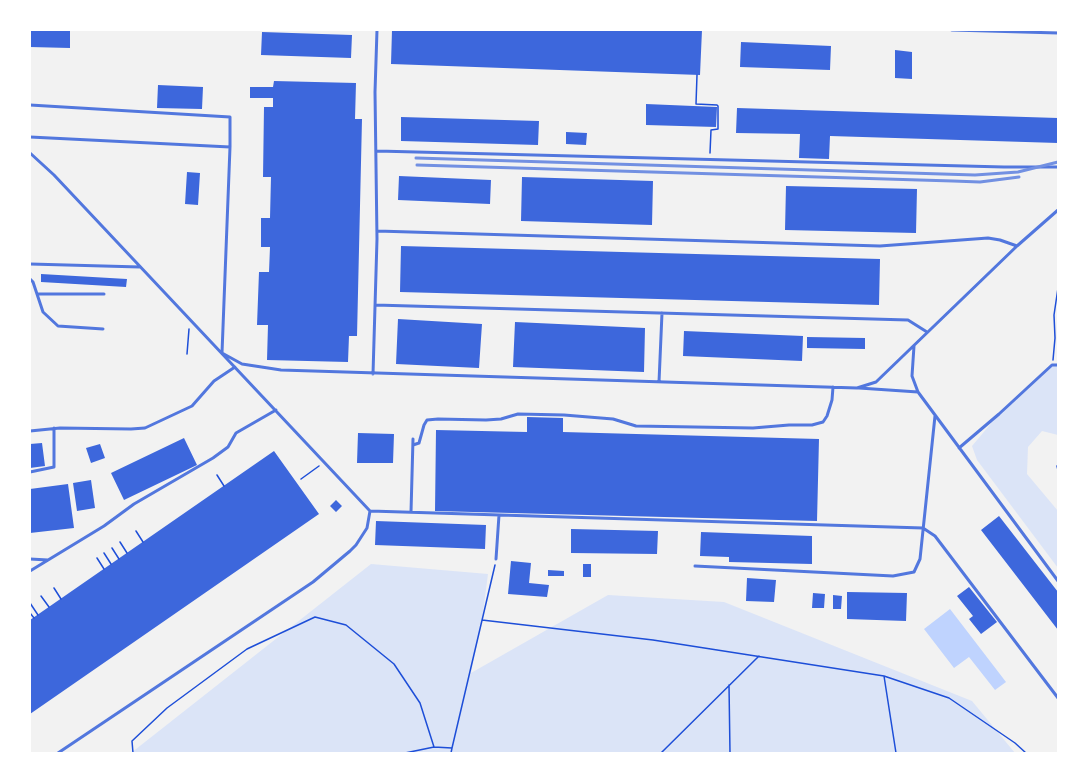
<!DOCTYPE html>
<html>
<head>
<meta charset="utf-8">
<style>
  body { margin:0 }
  #map { position:relative; width:1088px; height:783px; overflow:hidden; background:#f2f2f2; font-family:"PT Sans Narrow",sans-serif }
  canvas { display:block }
  .frame { position:absolute; inset:0; border:31px solid #fff; pointer-events:none }
</style>
</head>
<body>
<div id="map">
<canvas width="1088" height="783"></canvas>
<div class="frame"></div>
</div>
<script>
const ctx = document.querySelector('canvas').getContext('2d');
ctx.lineJoin = 'round';
function fill(path, color) { ctx.fillStyle = color; ctx.fill(path, 'evenodd'); }
const toPath = rows => new Path2D(rows.map(r => 'M' + r).join(''));
function stroke(path, color, width, dash) { ctx.strokeStyle = color; ctx.lineWidth = width; ctx.lineCap = dash ? 'butt' : 'round'; ctx.setLineDash(dash || []); ctx.stroke(path); }
fill(toPath([
  [1052,365,1058,365,1058,435,1042,431,1028,447,1027,474,1058,511,1058,568,977,460,972,446,999,414],
  [371,564,488,574,482,620,471,673,608,595,724,602,972,701,1015,753,131,753]
]), '#dbe4f7');
fill(toPath([
  [950,609,1006,682,995,690,969,657,954,668,924,629]
]), '#bfd3fe');
fill(toPath([
  [30,30,70,30,70,48,30,47],
  [392,30,702,30,700,75,391,64],
  [262,32,352,35,351,58,261,55],
  [741,42,831,46,830,70,740,67],
  [895,50,912,52,912,79,895,78],
  [274,81,356,83,355,119,362,119,357,336,349,336,348,362,267,360,268,325,257,325,259,272,269,272,270,247,261,247,261,218,270,218,271,177,263,177,264,107,273,107,273,98,250,98,250,87,273,87],
  [158,85,203,87,202,109,157,108],
  [646,104,717,107,716,127,646,125],
  [737,108,1058,118,1058,143,830,136,829,159,799,158,800,134,736,133],
  [401,117,539,121,538,145,401,141],
  [566,132,587,133,586,145,566,144],
  [187,172,200,173,198,205,185,204],
  [399,176,491,180,490,204,398,200],
  [522,177,653,181,652,225,521,221],
  [786,186,917,189,916,233,785,230],
  [401,246,880,259,879,305,400,292],
  [41,274,127,279,126,287,41,282],
  [398,319,482,324,479,368,396,364],
  [515,322,645,328,644,372,513,367],
  [684,331,803,336,802,361,683,356],
  [807,337,865,338,865,349,807,348],
  [527,417,563,418,563,432,819,439,817,521,435,511,436,430,527,432],
  [358,433,394,434,393,463,357,463],
  [184,438,197,465,124,500,111,473],
  [42,443,45,466,30,468,30,444],
  [100,444,105,458,91,463,86,448],
  [274,451,319,514,30,714,30,620],
  [91,480,95,508,77,511,73,483],
  [68,484,74,528,30,533,30,489],
  [336,500,342,506,336,512,330,506],
  [999,516,1058,592,1058,630,981,530],
  [376,521,486,525,485,549,375,545],
  [571,529,658,531,657,554,571,553],
  [701,532,812,536,812,564,729,562,729,557,700,556],
  [511,561,531,563,529,583,549,585,547,597,508,594],
  [583,564,591,564,591,577,583,577],
  [548,570,564,571,564,576,548,576],
  [747,578,776,580,774,602,746,601],
  [969,587,997,622,981,634,969,619,973,616,957,596],
  [847,592,907,593,906,621,847,619],
  [813,593,825,594,824,608,812,608],
  [833,595,842,596,841,609,833,609]
]), '#3d67dc');
stroke(toPath([
  [697,75,696,104,717,105,718,106,718,129,711,130,710,153],
  [187,354,189,329],
  [1053,360,1055,338,1054,315,1058,288],
  [1058,465,1057,466,1058,470],
  [217,475,224,486],
  [301,479,319,466],
  [136,531,143,542],
  [120,542,127,553],
  [112,548,119,559],
  [104,553,111,564],
  [97,558,104,569],
  [54,588,61,599],
  [41,596,49,607],
  [30,603,38,615],
  [30,613,34,618],
  [482,620,653,640,884,676,949,698,1015,743,1026,753],
  [884,676,896,753],
  [729,685,730,753],
  [452,748,495,565],
  [133,753,132,741,167,708,247,649,315,617,346,625,394,664,420,703,434,747],
  [405,753,434,747,452,748,451,753],
  [661,753,759,656]
]), '#1d4ed8', 1.5);
stroke(toPath([
  [952,30,1058,33],
  [30,105,230,117,230,147,30,137],
  [230,147,222,353,242,364,281,370,857,388,876,382,1017,246,1058,210],
  [377,151,1004,167,1058,167],
  [30,153,54,175,370,511,923,528],
  [377,231,880,246,988,238,1000,240,1017,246],
  [30,264,140,267],
  [30,279,33,282,43,312,58,326,103,329],
  [37,294,104,294],
  [375,305,908,320,927,332],
  [373,374,377,239,375,92,377,30],
  [659,382,662,313],
  [859,388,918,392,912,376,914,346],
  [918,392,1058,581],
  [30,431,60,428,131,429,145,428,192,406,214,381,235,367],
  [413,445,419,443,424,425,427,420,438,419,486,420,501,419,518,414,564,415,613,419,636,426,753,428,789,425,812,425,823,422,827,416,832,400,833,387],
  [959,448,999,414,1052,365,1058,365],
  [30,472,54,467,54,428],
  [411,512,413,439],
  [923,528,935,536,1058,698],
  [30,559,48,560],
  [496,559,499,515],
  [695,566,893,576,914,572,920,559,935,416],
  [30,571,104,526,134,504,213,458,228,447,236,433,276,410],
  [58,753,313,582,350,551,356,545,367,528,370,511]
]), '#5277de', 3);
stroke(toPath([
  [416,158,975,175,1018,172,1058,162],
  [417,165,953,181,980,182,1019,177]
]), '#7290e2', 3);
</script>
</body>
</html>
